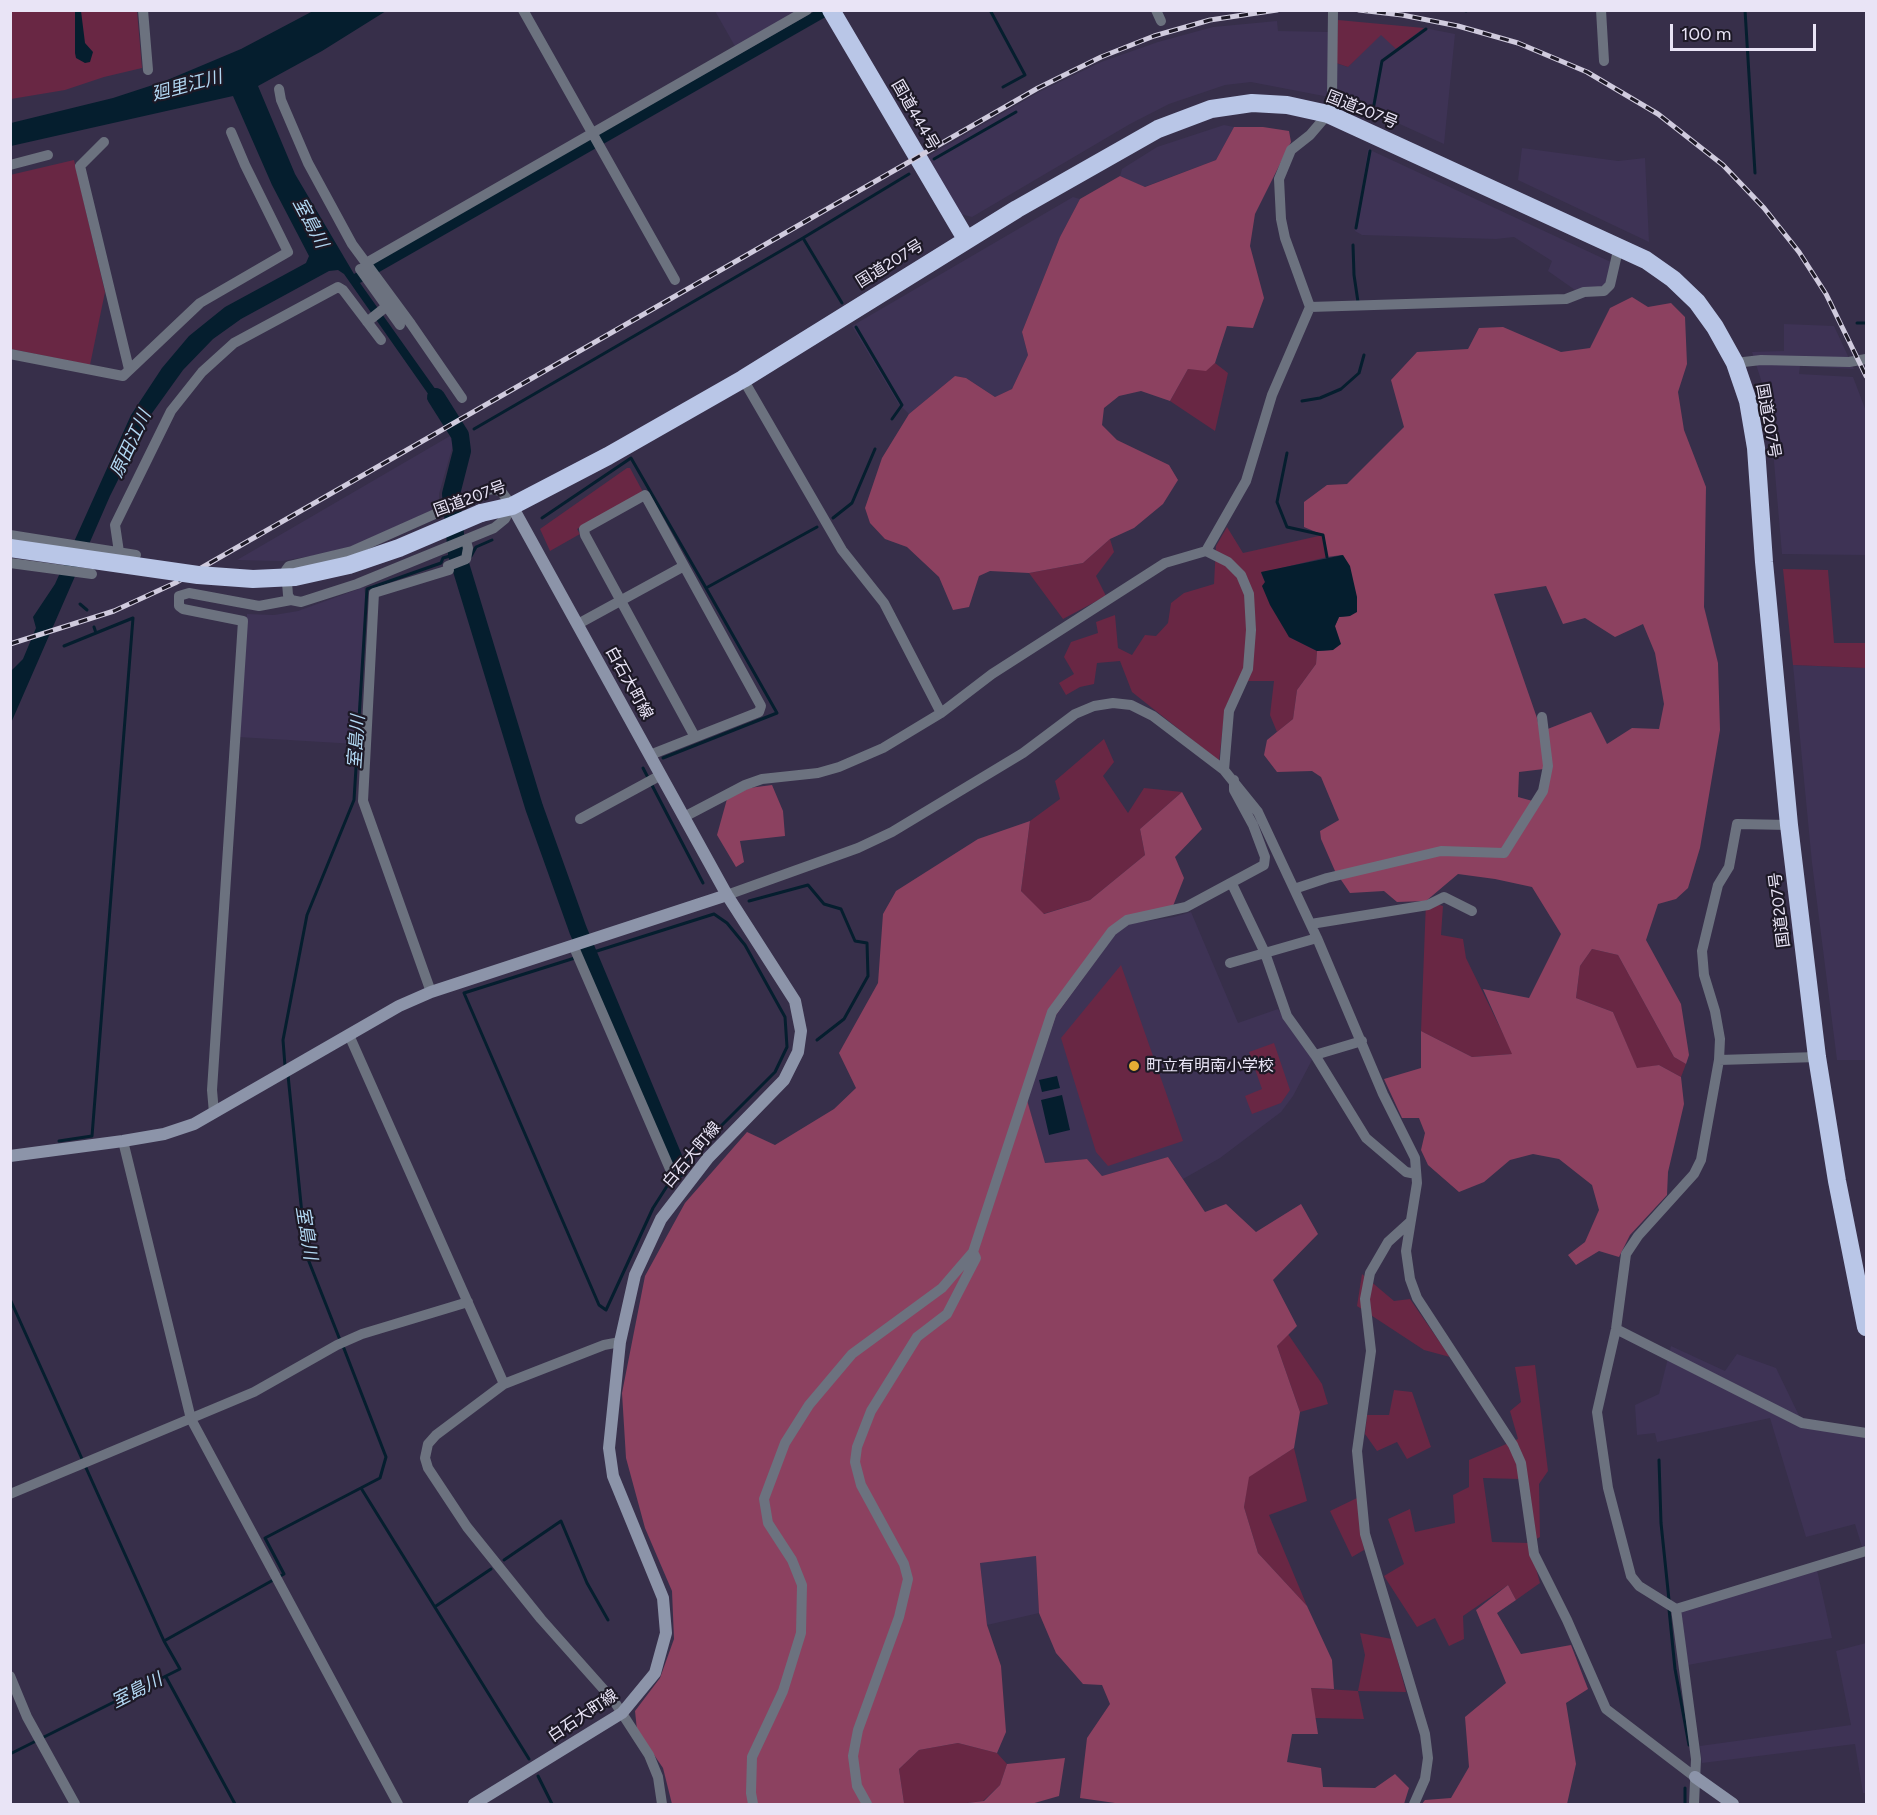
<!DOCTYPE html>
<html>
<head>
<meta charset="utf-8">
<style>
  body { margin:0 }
  #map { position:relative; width:1877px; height:1815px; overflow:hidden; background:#372f4a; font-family:Figtree,sans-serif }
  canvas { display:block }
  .frame { position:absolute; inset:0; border:12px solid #e9e4f6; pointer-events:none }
  .scale { position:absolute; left:1670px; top:24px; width:146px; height:27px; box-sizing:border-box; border:3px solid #e9e4f6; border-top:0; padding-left:8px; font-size:18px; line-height:21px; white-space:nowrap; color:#e9e4f6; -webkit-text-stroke:4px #1d1926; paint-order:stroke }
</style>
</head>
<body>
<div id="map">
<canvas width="1877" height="1815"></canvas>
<div class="frame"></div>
<div class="scale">100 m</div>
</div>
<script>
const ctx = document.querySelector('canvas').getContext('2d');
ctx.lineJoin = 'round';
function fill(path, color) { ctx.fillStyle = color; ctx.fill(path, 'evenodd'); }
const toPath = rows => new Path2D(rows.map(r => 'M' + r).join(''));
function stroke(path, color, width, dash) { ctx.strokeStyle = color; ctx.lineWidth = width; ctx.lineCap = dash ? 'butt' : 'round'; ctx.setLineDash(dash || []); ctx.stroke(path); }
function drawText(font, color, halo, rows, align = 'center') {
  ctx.font = font + ' Figtree,"Noto Sans JP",sans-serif'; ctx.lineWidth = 4.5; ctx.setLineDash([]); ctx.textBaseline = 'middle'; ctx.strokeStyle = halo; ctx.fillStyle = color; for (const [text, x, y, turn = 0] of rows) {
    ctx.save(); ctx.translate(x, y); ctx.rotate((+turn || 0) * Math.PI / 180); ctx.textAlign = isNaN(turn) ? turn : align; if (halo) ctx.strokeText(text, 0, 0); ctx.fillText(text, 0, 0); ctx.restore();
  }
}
fill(toPath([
  [715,11,800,11,736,48],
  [1277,21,1278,31,1328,32,1329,97,1251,82,1225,85,1169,104,1130,124,972,217,960,214,927,157,1039,92,1101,62,1158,42,1213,27],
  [1424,28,1455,34,1444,144,1371,111,1335,99,1336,63,1348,67,1381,34,1396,49],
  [1224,125,1234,127,1216,160,1144,187,1120,176,1122,169,1157,147],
  [1522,148,1618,161,1645,158,1649,242,1518,180],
  [1368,149,1613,263,1606,286,1575,290,1548,271,1552,261,1514,237,1496,239,1362,235,1355,231],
  [1073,197,1080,199,1060,237,1022,332,1028,355,1012,389,995,397,966,378,955,376,909,414,898,403,852,326],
  [1784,324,1834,326,1854,369,1800,366,1799,374,1853,377,1866,411,1866,555,1782,554,1771,427,1763,386,1752,352,1784,351],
  [450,436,453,445,439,494,439,507,355,545,323,554,282,561,237,560],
  [364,587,366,601,356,744,238,737,247,614,274,615,298,611],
  [1793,665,1866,668,1866,1060,1837,1060,1812,863],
  [1191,912,1238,1023,1278,1009,1313,1058,1293,1096,1281,1112,1220,1158,1183,1179,1168,1157,1102,1176,1087,1159,1044,1163,1027,1100,1056,1015,1114,935,1128,924,1174,917],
  [1671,1346,1725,1371,1737,1354,1776,1368,1805,1428,1865,1436,1866,1545,1862,1547,1855,1524,1806,1537,1770,1418,1657,1442,1655,1433,1637,1435,1635,1405,1659,1394],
  [1036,1556,1039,1613,987,1625,980,1562],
  [1817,1570,1832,1638,1688,1665,1681,1611],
  [1866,1643,1866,1793,1863,1793,1855,1744,1702,1763,1700,1746,1851,1725,1836,1651]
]), '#3e3355');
fill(toPath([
  [10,11,137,11,142,68,104,77,65,90,11,99],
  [1338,20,1424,28,1396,49,1381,35,1348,67,1336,63],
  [74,160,105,292,90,365,11,349,10,175],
  [1215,363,1228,373,1215,431,1170,401,1188,369,1205,370],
  [627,468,630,468,643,492,577,529,580,534,550,551,540,529],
  [1227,527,1243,553,1323,535,1327,557,1261,573,1289,637,1317,651,1316,664,1297,690,1293,719,1277,732,1270,715,1274,681,1240,681,1225,708,1219,761,1132,692,1120,661,1097,663,1094,684,1080,687,1066,695,1059,683,1074,674,1064,657,1071,642,1098,633,1096,622,1115,615,1118,648,1132,655,1145,635,1156,636,1168,623,1171,603,1184,593,1214,584,1216,546],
  [1110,539,1114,552,1096,576,1106,596,1063,619,1029,573,1083,563],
  [1783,569,1828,570,1834,643,1866,643,1866,668,1793,665],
  [1104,739,1114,762,1103,776,1128,813,1144,788,1182,792,1140,829,1145,855,1090,900,1043,914,1021,891,1030,821,1060,799,1055,781],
  [1426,901,1443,906,1441,935,1463,939,1466,958,1513,1054,1472,1057,1421,1031],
  [1592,949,1618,955,1674,1057,1686,1064,1681,1077,1659,1065,1637,1069,1613,1012,1576,998,1580,966],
  [1121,965,1183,1141,1108,1166,1096,1152,1061,1038],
  [1274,1043,1290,1090,1281,1103,1252,1114,1245,1096,1262,1089,1249,1052],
  [1362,1274,1394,1301,1410,1299,1450,1357,1424,1350,1357,1306],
  [1288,1334,1322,1384,1328,1404,1300,1412,1277,1346],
  [1535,1365,1548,1471,1539,1484,1540,1537,1529,1543,1540,1583,1516,1600,1508,1585,1463,1616,1464,1639,1449,1646,1435,1618,1417,1627,1384,1576,1404,1564,1388,1519,1410,1509,1415,1532,1455,1523,1453,1495,1469,1487,1469,1460,1518,1439,1510,1411,1521,1402,1515,1367],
  [1483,1478,1520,1479,1529,1543,1492,1542],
  [1394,1390,1412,1392,1431,1447,1407,1459,1397,1442,1377,1451,1365,1434,1367,1415,1389,1415],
  [1294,1448,1307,1501,1269,1515,1307,1606,1258,1553,1244,1507,1248,1477],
  [1357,1498,1364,1550,1352,1557,1330,1511],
  [1360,1633,1392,1639,1406,1692,1358,1691,1364,1719,1315,1718,1310,1688,1358,1691,1365,1655],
  [958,1743,997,1753,1007,1764,1000,1785,983,1801,959,1804,904,1803,899,1769,919,1750]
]), '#692744');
fill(toPath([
  [1234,127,1263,127,1289,131,1291,142,1255,214,1250,246,1264,298,1253,328,1227,326,1215,363,1206,371,1188,369,1170,401,1141,391,1119,396,1104,408,1102,425,1117,440,1169,465,1178,480,1163,504,1134,528,1110,539,1083,563,1029,573,990,571,979,576,969,607,953,610,939,577,907,547,885,539,870,523,865,508,882,458,909,414,955,376,966,378,995,397,1012,389,1028,355,1022,332,1060,237,1080,199,1120,176,1145,187,1216,160],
  [1632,297,1648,307,1671,303,1685,317,1687,364,1678,392,1684,430,1706,487,1704,607,1718,663,1720,730,1700,848,1688,888,1676,899,1658,904,1646,940,1681,1004,1689,1055,1686,1064,1674,1057,1618,955,1592,949,1580,966,1576,998,1613,1012,1637,1068,1659,1065,1681,1077,1684,1104,1668,1172,1667,1195,1630,1235,1619,1257,1599,1251,1576,1265,1568,1255,1585,1242,1599,1210,1592,1185,1559,1159,1533,1154,1510,1160,1484,1182,1459,1192,1428,1165,1421,1150,1425,1133,1419,1118,1402,1118,1384,1079,1421,1068,1421,1031,1472,1057,1512,1054,1483,989,1529,998,1561,934,1532,887,1495,879,1458,874,1426,901,1397,902,1384,891,1350,893,1335,871,1321,839,1320,831,1339,820,1321,777,1312,771,1277,772,1264,755,1267,740,1293,719,1297,690,1316,664,1317,651,1333,650,1335,626,1339,617,1350,616,1342,555,1327,557,1323,535,1304,527,1304,502,1327,485,1347,484,1404,427,1391,380,1417,352,1468,349,1479,328,1503,327,1561,352,1590,348,1610,308],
  [1546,586,1563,624,1585,618,1615,637,1643,624,1655,653,1664,704,1659,729,1632,728,1607,744,1591,712,1540,732,1537,718,1494,594],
  [1544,769,1540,803,1518,797,1519,772],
  [772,785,783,811,785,836,740,841,744,862,736,867,717,835,727,799,749,788],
  [1182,792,1202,829,1175,857,1184,878,1173,906,1128,924,1114,935,1056,1015,1027,1100,1045,1163,1087,1159,1102,1176,1168,1157,1205,1212,1226,1204,1256,1232,1301,1204,1318,1234,1273,1280,1297,1326,1277,1346,1300,1412,1294,1448,1249,1477,1244,1507,1258,1553,1307,1606,1332,1660,1334,1689,1311,1688,1318,1734,1292,1734,1287,1762,1321,1768,1323,1787,1375,1788,1395,1774,1409,1788,1404,1804,1122,1804,1080,1798,1087,1738,1110,1704,1102,1685,1083,1684,1056,1653,1039,1613,1036,1556,980,1563,987,1625,1001,1666,1006,1732,997,1753,958,1743,919,1750,899,1769,904,1803,907,1804,672,1804,663,1768,637,1730,635,1711,660,1678,674,1639,672,1591,645,1528,626,1458,622,1393,645,1276,685,1203,747,1132,775,1145,834,1109,856,1088,839,1053,878,983,883,914,896,891,978,839,1030,821,1021,891,1044,914,1090,900,1145,855,1140,829],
  [1508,1585,1516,1600,1497,1613,1521,1654,1571,1645,1588,1689,1566,1703,1576,1764,1567,1804,1422,1804,1425,1800,1451,1798,1469,1767,1465,1717,1506,1683,1476,1610],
  [1065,1758,1059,1796,1031,1804,959,1804,984,1801,1000,1785,1007,1764]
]), '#8c4160');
fill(toPath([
  [75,11,81,11,85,43,93,52,90,62,85,63,76,58,75,53],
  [313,11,386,11,322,51,258,86,295,174,354,274,815,11,836,11,360,283,453,414,445,418,344,274,338,270,329,271,241,319,213,339,183,370,150,416,110,496,11,723,11,671,23,659,36,628,33,617,55,584,131,415,162,368,189,336,225,307,306,263,309,256,272,185,233,96,11,146,11,123,113,98,165,81,241,49],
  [1343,555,1350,566,1357,597,1357,612,1350,616,1339,617,1335,626,1341,644,1333,650,1317,651,1289,637,1270,605,1262,586,1265,582,1261,572],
  [1057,1076,1060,1088,1042,1092,1039,1080],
  [1062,1095,1070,1130,1049,1135,1041,1100]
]), '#051e2e');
stroke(toPath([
  [990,10,1025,75,1003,87],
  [1466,10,1466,11],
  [1745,10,1755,173],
  [1373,110,1382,61,1426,29],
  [934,159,1016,112],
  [1356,228,1370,151],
  [1353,245,1354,275,1358,302],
  [842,303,803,238,909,174],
  [1857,323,1866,323],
  [856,327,902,405,892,419],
  [1302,401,1320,398,1341,389,1359,373,1364,355],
  [474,429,803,238],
  [1287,453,1277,502,1287,527,1323,535,1327,557],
  [542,518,631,458,706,588],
  [833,518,852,503,875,449],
  [471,556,476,547,492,540],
  [80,604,87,610],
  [64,646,96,633],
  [663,758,777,713,706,588,817,527],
  [643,768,703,883],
  [749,901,808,885,824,904,841,909,855,941,867,943,868,976,844,1019,817,1040],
  [714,914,727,923,745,945,785,1017,787,1047,775,1072,678,1169,653,1208,606,1310,599,1305,464,993,714,914],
  [285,1066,283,1040,307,915,354,800,367,589,441,563,443,558,457,554],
  [288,1075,306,1254,340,1340],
  [59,1141,92,1136,133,618,96,633,94,627],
  [10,1299,164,1641],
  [1659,1460,1661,1523,1669,1600],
  [361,1488,529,1759],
  [504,1560,561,1521,587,1583,608,1620],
  [436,1606,491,1569],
  [1669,1609,1675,1669,1689,1745],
  [166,1677,235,1804],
  [10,1754,180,1669,164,1641,284,1574,265,1538,380,1478,386,1457,343,1346],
  [538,1776,552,1804],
  [1685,1804,1685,1788]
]), '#051e2e', 3);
stroke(toPath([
  [436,397,460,435,462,451,451,494,457,554,534,807,578,930,678,1169]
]), '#051e2e', 18);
stroke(toPath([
  [143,10,148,70],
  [523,10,675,280],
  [1156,10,1161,21],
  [1601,10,1604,61],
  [279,89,281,100,308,163,352,244,411,324,462,398],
  [104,142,80,166,129,369],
  [10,165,48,155],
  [366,263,807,10],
  [360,269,400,325],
  [1310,307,1566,299,1584,292,1604,291,1610,285,1619,246],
  [367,322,387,306],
  [10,354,123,376,200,303,288,252,245,165,231,132],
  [1735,363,1761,360,1849,362,1866,359],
  [743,379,842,550,884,603,941,713],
  [10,535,136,555],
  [1206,551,1228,562,1241,575,1249,594,1251,630,1248,669,1229,711,1224,770],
  [119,552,115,525,171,411,202,372,234,343,338,287,343,290,381,340],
  [10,563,92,574],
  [578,624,684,566],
  [650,755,759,712,761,706,645,495,584,529,585,535,695,737],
  [684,817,745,785,762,779,818,773,839,767,883,748,941,713,992,674,1165,563,1206,551,1246,481,1272,395,1310,307,1285,238,1281,219,1279,179,1291,150,1310,135,1328,114,1332,99,1333,10],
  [580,819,661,775],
  [1789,825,1737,824,1729,867,1718,885,1702,951,1704,975,1715,1011,1720,1039,1719,1060,1701,1160,1694,1174,1638,1236,1626,1254,1616,1329,1597,1412,1608,1488,1631,1576,1639,1586,1676,1609,1866,1551],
  [1232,884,1265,953,1287,1016,1315,1055,1366,1138,1406,1172,1416,1174],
  [1294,889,1327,878,1441,851,1504,853,1543,791,1548,766,1542,717],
  [727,895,858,848,892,832,1023,753,1075,714,1094,706,1113,703,1131,705,1153,716,1224,770,1258,812,1317,938,1383,1094,1415,1158,1417,1183,1406,1251,1410,1279,1417,1298,1513,1445,1521,1463,1534,1554,1567,1620,1606,1709,1695,1777],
  [1311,924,1428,905,1444,897,1472,911],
  [573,945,670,1169],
  [1230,963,1317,938],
  [431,992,363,801,374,593,449,570,448,566,466,559,468,548,466,541],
  [349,1035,504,1384,436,1435,428,1444,425,1458,428,1468,467,1527,541,1619,614,1701,649,1755,658,1777,662,1804],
  [1315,1055,1362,1041],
  [1719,1060,1817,1057],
  [214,1113,212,1090,243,621,183,609,179,606,179,596,189,593,259,606,291,600,301,602,357,584,494,528,505,519,512,506,501,491,491,489,352,551,289,566,286,570,288,595,291,600],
  [123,1141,191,1419,398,1804],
  [1410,1222,1388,1242,1370,1273,1365,1299,1371,1351,1357,1451,1365,1534,1425,1734,1428,1758,1425,1779,1414,1804],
  [1616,1329,1802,1423,1866,1433],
  [504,1384,604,1345,620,1342],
  [10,1494,254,1392,337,1345,362,1334,468,1302],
  [1676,1609,1696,1759,1694,1804],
  [10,1676,27,1717,75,1804],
  [753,1804,751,1793,752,1757,783,1691,801,1633,802,1585,792,1560,768,1523,764,1499,785,1443,809,1405,852,1354,942,1288,973,1252,1052,1012,1112,931,1127,920,1186,907,1264,865,1265,857,1253,825,1234,790,1234,780],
  [867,1804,857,1786,853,1756,858,1730,899,1617,908,1579,904,1564,861,1485,855,1462,857,1447,871,1411,917,1337,947,1314,976,1258,973,1252]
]), '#6c727f', 10);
stroke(toPath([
  [10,1156,123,1141,164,1134,194,1124,399,1006,431,992,727,895],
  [1695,1777,1733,1804],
  [474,1804,622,1713,655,1673,666,1633,663,1598,613,1476,609,1448,620,1342,635,1275,661,1219,708,1158,784,1080,798,1052,801,1031,795,1001,727,895,512,506]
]), '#8c94a9', 12);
stroke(toPath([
  [831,10,966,239],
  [481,513,512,506,608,456,743,379,1017,209,1158,129,1211,109,1252,103,1287,105,1328,114,1646,260,1673,279,1697,302,1715,327,1735,363,1748,401,1756,448,1764,562,1789,825,1817,1057,1837,1181,1866,1327]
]), '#b9c6e7', 18);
const rail = toPath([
  [1359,10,1402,15,1458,26,1518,43,1587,72,1658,114,1723,165,1764,208,1799,252,1826,294,1866,376],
  [10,644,114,611,175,583,1038,88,1101,57,1154,36,1210,20,1277,10]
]);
stroke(rail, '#d0cbde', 5);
stroke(rail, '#1d1926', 3, [9]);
stroke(toPath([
  [10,548,198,575,253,579,295,577,349,565,399,548,481,513]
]), '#b9c6e7', 18);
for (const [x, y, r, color] of [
  [1134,1066,6,"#e3ae34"]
]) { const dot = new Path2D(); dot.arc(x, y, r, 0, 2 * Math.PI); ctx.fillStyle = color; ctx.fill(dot); stroke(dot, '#1d1926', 2); }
drawText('16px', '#e9e4f6', '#1d1926', [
  ["国道207号",1362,110,22],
  ["国道444号",915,115,60],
  ["国道207号",890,264,-32],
  ["国道207号",1768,421,80],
  ["国道207号",470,499,-20],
  ["白石大町線",629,683,61],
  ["国道207号",1780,910,-97],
  ["白石大町線",692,1155,-50],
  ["白石大町線",583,1716,-34]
]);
drawText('16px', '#e9e4f6', '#1d1926', [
  ["町立有明南小学校",1146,1066]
], 'left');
drawText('italic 18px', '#b2d8f3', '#1d1926', [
  ["廻里江川",187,86,-15],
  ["室島川",310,223,62],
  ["原田江川",131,444,-65],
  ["室島川",357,742,-86],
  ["室島川",306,1233,81],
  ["室島川",137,1691,-27]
]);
</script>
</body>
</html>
